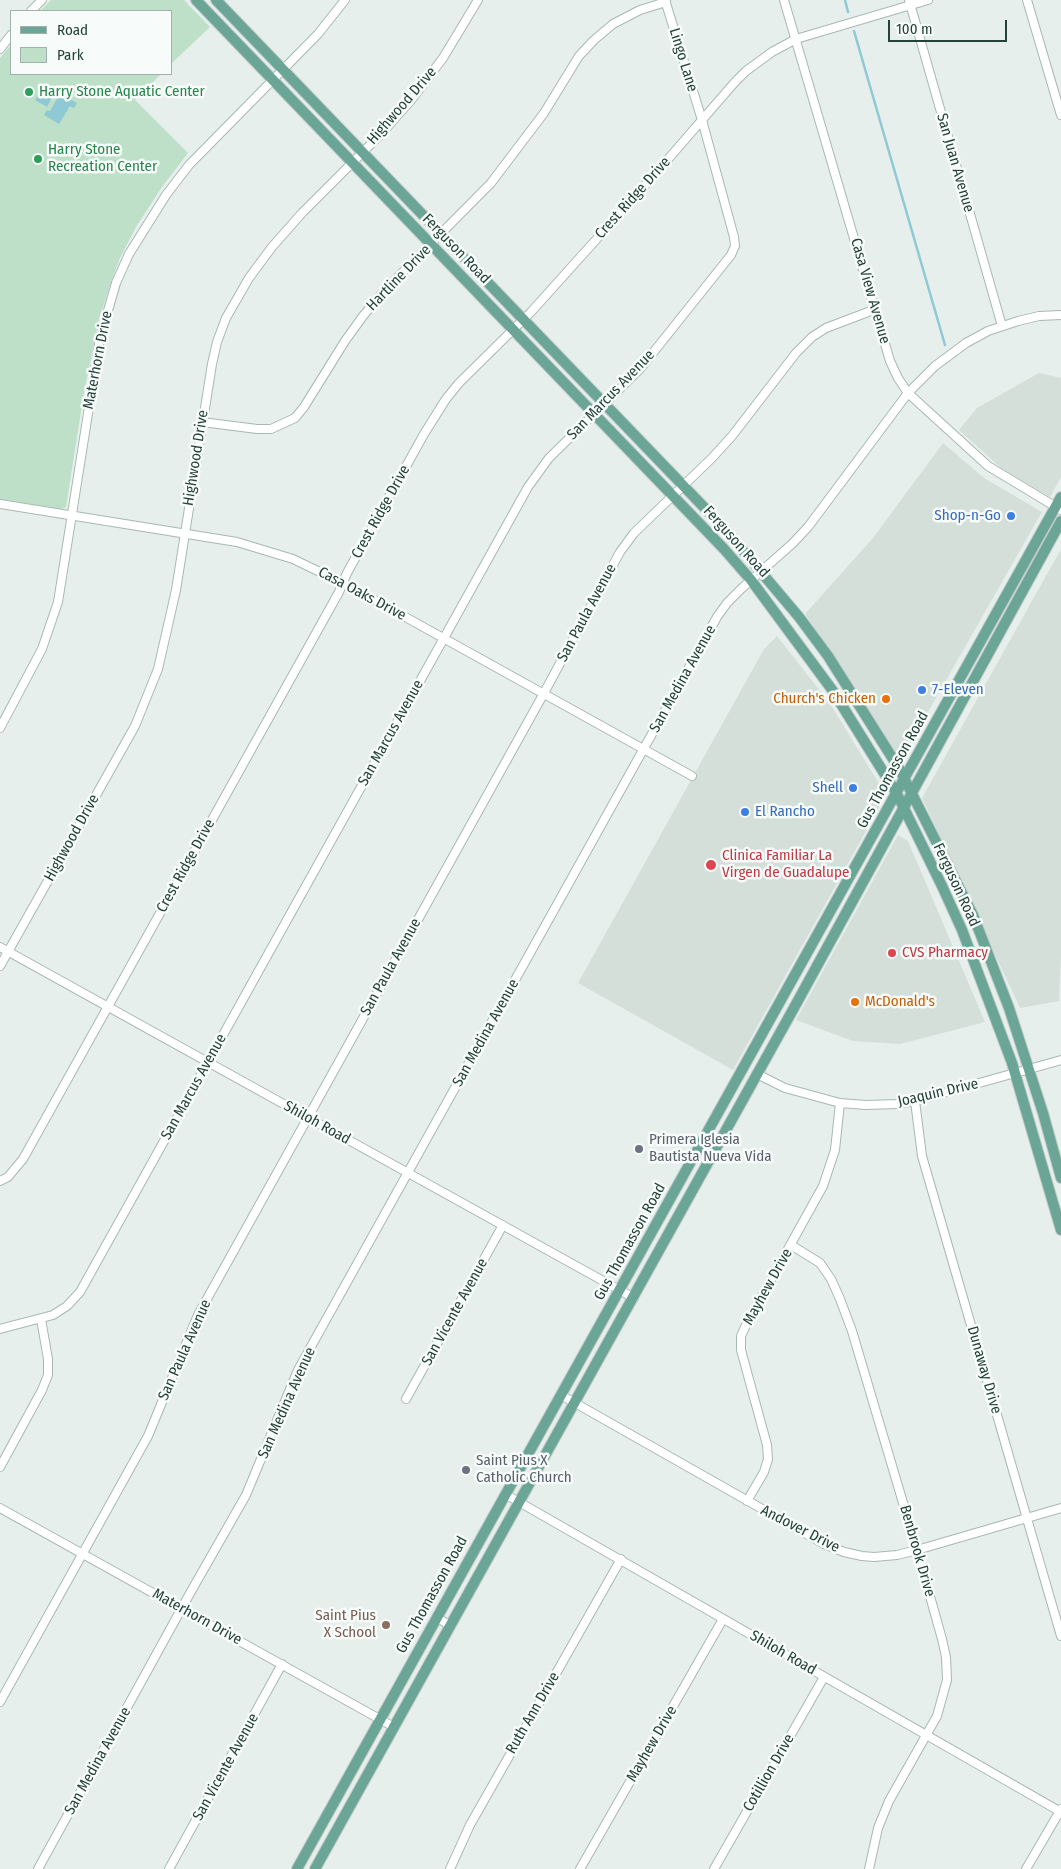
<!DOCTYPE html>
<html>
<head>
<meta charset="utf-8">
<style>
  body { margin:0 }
  #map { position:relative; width:1061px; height:1869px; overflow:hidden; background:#e6efeb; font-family:"Fira Sans Condensed",sans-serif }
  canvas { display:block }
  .legend { position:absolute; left:10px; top:10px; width:162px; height:65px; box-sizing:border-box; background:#f7fbf9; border:1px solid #a3b1ad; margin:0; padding:6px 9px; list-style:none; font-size:15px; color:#24423a }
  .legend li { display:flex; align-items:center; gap:10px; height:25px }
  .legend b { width:25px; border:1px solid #a3b1ad }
  .scale { position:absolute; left:888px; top:20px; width:119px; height:22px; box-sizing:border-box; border:2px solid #24423a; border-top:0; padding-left:6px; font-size:15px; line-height:18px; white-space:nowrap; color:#24423a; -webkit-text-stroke:4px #f7fbf9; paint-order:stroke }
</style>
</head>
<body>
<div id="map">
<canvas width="1061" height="1869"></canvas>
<ul class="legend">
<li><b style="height:6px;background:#6aa596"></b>Road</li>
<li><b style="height:14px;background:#bfe0c8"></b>Park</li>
</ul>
<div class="scale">100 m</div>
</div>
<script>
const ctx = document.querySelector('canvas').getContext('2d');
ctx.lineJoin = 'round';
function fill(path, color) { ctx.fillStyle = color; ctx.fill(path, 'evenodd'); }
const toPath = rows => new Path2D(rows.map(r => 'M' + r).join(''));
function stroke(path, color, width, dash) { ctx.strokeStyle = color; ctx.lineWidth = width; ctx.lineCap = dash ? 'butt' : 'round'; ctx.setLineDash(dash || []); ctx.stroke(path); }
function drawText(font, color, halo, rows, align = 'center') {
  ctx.font = font + ' "Fira Sans Condensed",sans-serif'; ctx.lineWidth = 5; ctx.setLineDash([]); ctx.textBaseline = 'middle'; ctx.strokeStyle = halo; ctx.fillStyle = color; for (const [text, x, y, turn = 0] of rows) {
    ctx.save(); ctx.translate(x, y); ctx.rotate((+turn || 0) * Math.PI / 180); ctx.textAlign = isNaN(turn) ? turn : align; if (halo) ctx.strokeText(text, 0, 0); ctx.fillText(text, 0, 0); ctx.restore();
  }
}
fill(toPath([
  [1039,373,1061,378,1061,477,1050,497,1001,468,959,430,977,408],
  [943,443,984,478,1042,512,900,761,805,614,873,538],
  [1061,549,1061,953,1059,1001,1020,1008,922,798],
  [777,636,831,705,886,795,733,1070,578,983,764,649],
  [898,835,908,841,985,1022,900,1044,853,1041,796,1020]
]), '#d4dfda');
fill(toPath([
  [51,0,184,0,210,27,171,64,171,11,40,11],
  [11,45,11,74,161,74,135,100,188,153,162,187,136,227,120,258,110,285,99,319,84,393,66,507,62,509,0,499,0,58]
]), '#bfe0c8');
fill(toPath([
  [44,86,55,92,47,107,35,100],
  [60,93,77,103,74,108,70,106,59,124,44,115,47,110,50,111]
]), '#8ec9d4');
stroke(toPath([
  [845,0,848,12],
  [854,31,945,345]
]), '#8ec9d4', 2.5);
const minor = toPath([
  [784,0,890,361,898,378,908,393,988,466,1061,510],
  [909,0,1002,326],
  [1027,0,1061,115],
  [31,11,42,0],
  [0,49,11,35],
  [202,422,257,429,271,429,295,418,304,407,345,341,363,316,384,291,491,183,544,113,579,56,594,40,613,24,640,10,666,2],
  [0,504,237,542,293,559,353,588,692,776],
  [0,728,42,649,58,602,100,338,116,283,129,254,166,195,189,165,318,34,345,0],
  [0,947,634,1298],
  [0,966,135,726,158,669,176,590,212,364,217,342,226,318,249,278,272,247,302,213,382,133,412,99,443,58,478,0],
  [757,1074,785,1088,840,1103,866,1105,897,1104,915,1101,1061,1060],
  [915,1101,922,1156,1061,1636],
  [0,1181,8,1177,23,1159,339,592,347,573,424,434,446,399,459,383,531,312,656,173,735,82,746,71,772,52,796,39,928,0],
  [791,1245,820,1263,831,1279,840,1299,852,1331,917,1550,942,1639,946,1657,947,1680,937,1716,889,1801,878,1828,869,1869],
  [0,1329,53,1315,67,1306,80,1292,528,487,549,458,640,369,731,255,735,246,734,237,702,120,665,0],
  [561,1395,824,1544,844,1552,862,1556,874,1557,897,1555,917,1550,1061,1508],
  [406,1399,503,1225],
  [0,1467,42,1390,48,1375,48,1359,41,1319],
  [505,1494,1061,1812],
  [747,1501,764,1472,768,1459,767,1445,741,1350,741,1336,747,1323,823,1186,835,1150,840,1103],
  [0,1508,394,1727],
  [437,1618,450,1625],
  [0,1702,148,1436,198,1315,544,693,620,552,634,533,712,458,732,436,796,353,812,337,826,328,876,309],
  [38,1869,189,1595,246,1495,298,1370,717,617,727,603,741,589,792,544,808,527,908,393,935,366,966,343,988,331,1018,321,1039,316,1061,315],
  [169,1869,282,1664],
  [450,1869,470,1825,621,1559],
  [580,1869,723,1619],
  [714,1869,824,1677],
  [1026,1869,1061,1809]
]);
const major = toPath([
  [196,0,724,549,751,580,833,691,897,794,942,886,962,930,1012,1063,1061,1230],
  [216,0,723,527,799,617,828,656,900,770,973,915,1009,1008,1043,1113,1061,1178],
  [297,1869,1061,497],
  [315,1869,795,1006,1061,521]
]);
stroke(minor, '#a8b8b2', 10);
stroke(major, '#c2cac8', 12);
stroke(minor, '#fff', 8);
stroke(major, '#6aa596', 10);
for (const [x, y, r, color] of [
  [29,92,5,"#2e9e5b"],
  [38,159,5,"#2e9e5b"],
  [1011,516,5,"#3f7fe0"],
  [922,690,5,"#3f7fe0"],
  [886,699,5,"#e8710a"],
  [853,788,5,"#3f7fe0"],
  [745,812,5,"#3f7fe0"],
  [711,865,6,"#e0444e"],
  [892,953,5,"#e0444e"],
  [855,1002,5,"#e8710a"],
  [639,1149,5,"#6b7280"],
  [466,1470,5,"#6b7280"],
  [386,1625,5,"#8d6e63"]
]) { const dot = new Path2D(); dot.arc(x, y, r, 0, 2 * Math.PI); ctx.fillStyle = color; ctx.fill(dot); stroke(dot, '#f7fbf9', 2); }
drawText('15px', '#24423a', '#f7fbf9', [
  ["Lingo Lane",683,60,73],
  ["Highwood Drive",402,106,-49],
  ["San Juan Avenue",955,163,74],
  ["Crest Ridge Drive",633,198,-48],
  ["Ferguson Road",456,249,46],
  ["Hartline Drive",399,278,-46],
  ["Casa View Avenue",870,291,74],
  ["Materhorn Drive",98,360,-79],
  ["San Marcus Avenue",611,395,-46],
  ["Highwood Drive",196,458,-81],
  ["Crest Ridge Drive",381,512,-61],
  ["Ferguson Road",736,542,48],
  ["Casa Oaks Drive",362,594,28],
  ["San Paula Avenue",587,613,-62],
  ["San Medina Avenue",683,679,-61],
  ["San Marcus Avenue",391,733,-61],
  ["Gus Thomasson Road",893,770,-61],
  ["Highwood Drive",72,838,-61],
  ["Crest Ridge Drive",186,866,-61],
  ["Ferguson Road",956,885,65],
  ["San Paula Avenue",391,967,-61],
  ["San Medina Avenue",486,1033,-61],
  ["San Marcus Avenue",194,1087,-61],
  ["Joaquin Drive",938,1093,-13],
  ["Shiloh Road",317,1123,29],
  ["Gus Thomasson Road",630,1242,-61],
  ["Mayhew Drive",768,1287,-61],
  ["San Vicente Avenue",455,1312,-61],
  ["San Paula Avenue",185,1350,-66],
  ["Dunaway Drive",984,1370,74],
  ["San Medina Avenue",287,1403,-66],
  ["Andover Drive",800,1529,27],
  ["Benbrook Drive",917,1551,74],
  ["Gus Thomasson Road",432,1595,-61],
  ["Materhorn Drive",197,1617,29],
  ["Shiloh Road",783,1653,30],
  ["Ruth Ann Drive",533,1713,-60],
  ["Mayhew Drive",652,1744,-60],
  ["San Medina Avenue",98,1761,-61],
  ["San Vicente Avenue",226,1767,-61],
  ["Cotillion Drive",769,1773,-60]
]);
drawText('15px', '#27864d', '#f7fbf9', [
  ["Harry Stone Aquatic Center",39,92],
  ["Harry Stone",48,150],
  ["Recreation Center",48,167]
], 'left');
drawText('15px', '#366cbe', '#f7fbf9', [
  ["Shop-n-Go",1001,516],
  ["7-Eleven",932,690,"left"],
  ["Shell",843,788],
  ["El Rancho",755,812,"left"]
], 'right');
drawText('15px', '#c56008', '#f7fbf9', [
  ["Church's Chicken",876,699],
  ["McDonald's",865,1002,"left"]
], 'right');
drawText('15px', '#be3a42', '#f7fbf9', [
  ["Clinica Familiar La",722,856],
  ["Virgen de Guadalupe",722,873],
  ["CVS Pharmacy",902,953]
], 'left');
drawText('15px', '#5b616d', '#f7fbf9', [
  ["Primera Iglesia",649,1140],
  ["Bautista Nueva Vida",649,1157],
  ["Saint Pius X",476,1461],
  ["Catholic Church",476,1478]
], 'left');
drawText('15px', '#785e54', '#f7fbf9', [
  ["Saint Pius",376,1616],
  ["X School",376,1633]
], 'right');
</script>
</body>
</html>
